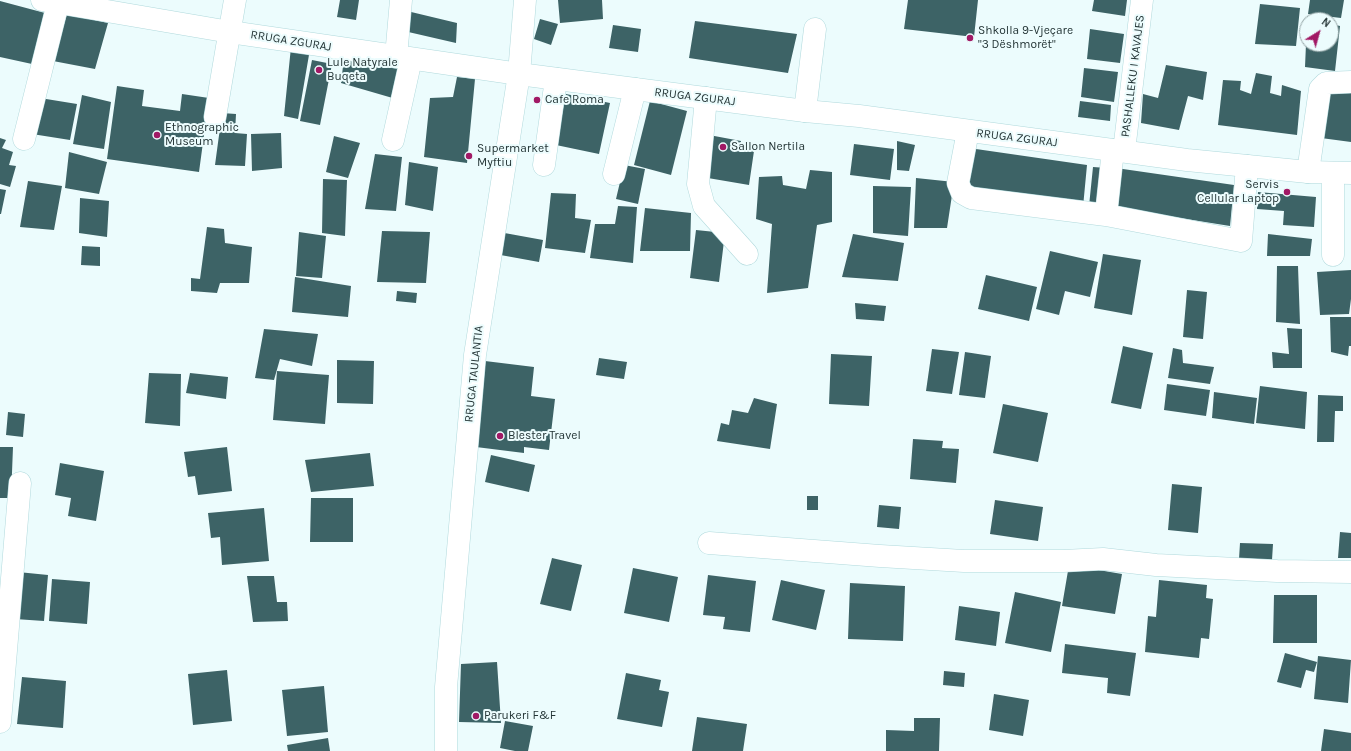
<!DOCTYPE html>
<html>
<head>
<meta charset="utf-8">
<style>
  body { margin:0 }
  #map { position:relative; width:1351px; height:751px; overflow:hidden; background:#ecfcfd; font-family:Karla,sans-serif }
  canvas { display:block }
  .north { position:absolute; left:1299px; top:12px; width:40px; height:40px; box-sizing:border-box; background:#ecfcfd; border:1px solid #9cacad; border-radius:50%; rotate:37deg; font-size:11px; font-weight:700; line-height:16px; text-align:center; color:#243536 }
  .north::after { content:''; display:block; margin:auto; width:14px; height:18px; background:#a11965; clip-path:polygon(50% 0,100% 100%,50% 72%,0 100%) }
</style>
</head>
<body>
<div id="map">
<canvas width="1351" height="751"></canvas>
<div class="north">N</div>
</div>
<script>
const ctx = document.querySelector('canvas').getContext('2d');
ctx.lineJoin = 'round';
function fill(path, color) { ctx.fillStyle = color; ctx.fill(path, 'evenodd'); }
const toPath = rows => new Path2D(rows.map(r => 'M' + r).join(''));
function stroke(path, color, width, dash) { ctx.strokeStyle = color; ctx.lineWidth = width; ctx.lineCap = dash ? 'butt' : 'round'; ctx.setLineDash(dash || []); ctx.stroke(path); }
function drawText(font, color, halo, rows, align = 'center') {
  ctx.font = font + ' Karla,sans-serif'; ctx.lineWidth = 4; ctx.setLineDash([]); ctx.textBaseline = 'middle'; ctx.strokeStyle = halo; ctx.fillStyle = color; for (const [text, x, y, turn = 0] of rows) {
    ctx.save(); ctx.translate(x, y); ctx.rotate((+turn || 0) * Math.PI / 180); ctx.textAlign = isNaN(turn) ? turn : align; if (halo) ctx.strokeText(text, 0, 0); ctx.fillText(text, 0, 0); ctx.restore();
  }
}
fill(toPath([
  [340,0,359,0,356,20,337,17],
  [558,0,602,0,603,19,560,23],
  [908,0,978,0,974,37,904,29],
  [1094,0,1127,0,1125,16,1092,11],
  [1310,0,1344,0,1341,18,1308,14],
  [0,1,45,13,32,64,0,57],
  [1260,4,1300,8,1296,46,1255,44],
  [407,11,457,23,456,43,404,31],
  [67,14,108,23,95,69,53,61],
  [540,19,558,24,551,45,534,39],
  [695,21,797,34,788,73,689,58],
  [1331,24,1340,26,1335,71,1305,67,1306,44,1331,44],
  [613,25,641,29,638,52,609,48],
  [1090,29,1124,34,1120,63,1087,59],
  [291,47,310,49,298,119,284,116],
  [344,58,403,70,396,99,341,83],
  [312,60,332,64,320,125,300,121],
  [1166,65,1207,72,1203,100,1188,96,1179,130,1141,123,1143,94,1158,98],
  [1084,68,1118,72,1114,102,1081,97],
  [1256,73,1272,76,1270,93,1281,96,1282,85,1301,91,1297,135,1218,125,1223,80,1241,81,1240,90,1251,94],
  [457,77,475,79,467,163,424,157,430,98,453,97],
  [1328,84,1351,87,1351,142,1321,138],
  [117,86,144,90,142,106,180,111,182,94,209,98,199,172,107,159],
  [566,94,610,103,599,154,556,145],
  [82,95,111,102,104,149,73,144],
  [40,98,77,104,70,140,32,134],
  [650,101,687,111,671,175,634,165],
  [1080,101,1111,105,1110,121,1078,117],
  [222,113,236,114,235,133,247,134,245,166,215,165],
  [281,133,282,168,252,171,251,134],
  [709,135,741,141,740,149,754,151,749,185,702,177],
  [334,136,360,143,348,178,326,172],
  [0,138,6,140,2,148,13,152,9,165,16,166,10,187,0,184],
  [897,141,915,145,909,171,897,170],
  [854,144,894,149,890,180,850,175],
  [969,148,1087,165,1083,207,965,187],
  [69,152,107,162,99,194,65,188],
  [375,154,402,157,396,211,365,209],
  [409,162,438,167,433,211,405,205],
  [624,165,645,169,638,204,616,199],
  [1093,167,1107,168,1103,207,1089,206],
  [1116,168,1234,185,1230,226,1111,207],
  [810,170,832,172,832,222,817,225,808,288,767,293,772,224,756,219,759,177,782,176,783,185,806,189],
  [916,178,954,182,947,228,914,228],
  [323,179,347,180,345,236,322,233],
  [28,181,62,186,54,230,20,227],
  [873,186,911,187,908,236,873,233],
  [0,189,6,190,1,214,0,214],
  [1258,192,1316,197,1314,227,1283,225,1284,211,1257,209],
  [551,193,576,194,575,218,591,220,585,253,545,248],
  [80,198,109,201,107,237,79,233],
  [618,206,637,207,633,263,590,258,595,224,615,224],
  [645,208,691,213,690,251,640,251],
  [207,227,224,229,225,243,252,247,249,283,220,283,217,293,191,291,191,278,200,279],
  [696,230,725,233,719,282,690,278],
  [382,231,430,232,426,283,377,282],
  [299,232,326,236,322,278,296,276],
  [499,232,543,240,539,262,495,254],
  [853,234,904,243,898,281,842,277],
  [1268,234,1312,239,1310,256,1267,256],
  [82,246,100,247,100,266,81,265],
  [1050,251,1098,262,1090,297,1065,291,1059,315,1036,309],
  [1103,254,1141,260,1132,315,1094,308],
  [1277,266,1298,266,1300,324,1276,322],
  [1351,270,1351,299,1349,314,1320,315,1317,272],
  [986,275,1037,287,1029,321,978,309],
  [295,277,351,286,348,317,292,312],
  [1187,290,1207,292,1203,339,1183,337],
  [397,291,417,293,416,303,396,301],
  [855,303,886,306,884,321,856,319],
  [1330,317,1351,317,1351,346,1349,346,1348,356,1331,352],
  [1287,328,1302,329,1302,368,1273,368,1272,352,1289,354],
  [264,329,318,334,312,366,280,359,274,380,255,378],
  [1123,346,1153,353,1141,409,1111,403],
  [1173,348,1182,350,1183,363,1214,367,1210,384,1168,378],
  [932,349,959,352,952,394,926,391],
  [965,352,991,356,985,398,959,395],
  [831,354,872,356,869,406,829,404],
  [599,358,627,362,624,379,596,375],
  [337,360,374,361,373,404,337,403],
  [485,361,534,367,531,396,555,399,549,450,524,447,524,453,476,447],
  [277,371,329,375,325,424,273,420],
  [149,373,181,374,180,426,145,423],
  [190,373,228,377,226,399,186,393],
  [1167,384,1210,390,1206,416,1164,410],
  [1260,386,1307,392,1305,429,1256,423],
  [1214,392,1257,398,1254,424,1212,418],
  [1318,395,1343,396,1343,411,1335,411,1334,442,1317,442],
  [754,398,777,404,770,449,717,441,721,423,729,425,732,410,748,413],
  [1003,404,1048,413,1038,462,993,453],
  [8,412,25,414,23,437,6,435],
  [913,439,943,441,942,448,959,449,956,483,910,479],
  [0,447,13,447,11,498,0,498],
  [227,447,232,491,198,495,195,476,188,477,184,452],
  [370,453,374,486,311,492,305,460],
  [491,455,535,465,529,492,485,482],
  [60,463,104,471,96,521,68,516,71,498,55,495],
  [1172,484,1202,487,1198,533,1168,530],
  [807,496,818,496,818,510,807,510],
  [311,498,353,498,353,542,310,542],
  [995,500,1043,507,1038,541,990,534],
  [879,505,901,507,899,529,877,527],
  [264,508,269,561,222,565,220,537,211,538,208,513],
  [1340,532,1351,533,1351,558,1338,558],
  [1240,543,1273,544,1272,560,1239,559],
  [552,558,582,565,571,611,540,604],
  [1069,565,1122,574,1115,614,1062,606],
  [633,568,678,577,669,622,624,613],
  [18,572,48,575,44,621,15,619],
  [708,575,756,581,750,632,723,629,725,617,703,615],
  [247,576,274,576,277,602,287,602,288,621,253,622],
  [52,579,90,582,87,624,49,621],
  [781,580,825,590,816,630,772,620],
  [1159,580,1207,585,1206,598,1213,599,1209,639,1201,638,1199,658,1145,652,1148,616,1156,617],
  [850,583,905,586,903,641,848,639],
  [1015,592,1061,602,1051,652,1005,643],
  [1274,595,1317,595,1317,643,1273,643],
  [959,606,1000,612,996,646,955,640],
  [1065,644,1136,653,1130,696,1107,693,1108,678,1062,673],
  [1285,653,1317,662,1314,672,1306,670,1301,688,1277,682],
  [1318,656,1351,660,1348,703,1314,699],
  [497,662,501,723,459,722,461,664],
  [227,670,232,721,193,725,188,674],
  [944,671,965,673,964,687,943,685],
  [626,673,661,680,659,690,669,692,662,727,617,719],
  [22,677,66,681,63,728,17,724],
  [324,686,328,732,287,736,282,690],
  [994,694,1029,700,1023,736,989,730],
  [697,717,747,724,743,751,692,751],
  [914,718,940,718,939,751,886,751,886,730,914,731],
  [505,721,533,726,528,751,515,751,500,748],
  [1324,729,1351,733,1351,751,1321,751],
  [328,738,330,751,288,751,287,745]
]), '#3d6366');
const minor = toPath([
  [396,57,401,0],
  [706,98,698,184,704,206,747,254],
  [805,111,815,29],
  [215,117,235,0],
  [968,131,958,183,962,193,971,198,1106,215,1241,241,1247,166],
  [24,139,58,3],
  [393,140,411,59],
  [1124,151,1142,0],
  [544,165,556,79],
  [1308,172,1320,89,1326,83,1351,82],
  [614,174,635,89],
  [1106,215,1113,150],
  [1333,255,1333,173],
  [709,543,880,556,964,561,1063,561,1103,559,1156,565,1277,571,1351,572],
  [0,722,20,483],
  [446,751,446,687,475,355,519,74,525,0]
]);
const major = toPath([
  [42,0,230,32,519,74,805,111,859,116,1187,160,1308,172,1351,173]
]);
stroke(minor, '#b0d9dc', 23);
stroke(major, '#b0d9dc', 23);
stroke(minor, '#fff', 22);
stroke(major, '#fff', 22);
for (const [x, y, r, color] of [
  [970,38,4,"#a11965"],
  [319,70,4,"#a11965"],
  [537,100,4,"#a11965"],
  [157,135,4,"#a11965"],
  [723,147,4,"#a11965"],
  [469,156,4,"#a11965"],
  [1287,192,4,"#a11965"],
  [500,436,4,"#a11965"],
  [476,716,4,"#a11965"]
]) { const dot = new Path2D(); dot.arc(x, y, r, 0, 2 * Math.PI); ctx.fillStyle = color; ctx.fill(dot); stroke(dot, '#ecfcfd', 1.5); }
drawText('12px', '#243536', '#ecfcfd', [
  ["Shkolla 9-Vjeçare",978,31],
  ["\"3 Dëshmorët\"",978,45],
  ["Lule Natyrale",327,63],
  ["Buqeta",327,77],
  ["Cafe Roma",545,100],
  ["Ethnographic",165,128],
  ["Museum",165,142],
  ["Sallon Nertila",731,147],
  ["Supermarket",477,149],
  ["Myftiu",477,163],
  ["Servis",1279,185,"right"],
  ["Cellular Laptop",1279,199,"right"],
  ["Blester Travel",508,436],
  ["Parukeri F&F",484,716]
], 'left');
drawText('12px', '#243536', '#ecfcfd', [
  ["RRUGA ZGURAJ",291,41,9],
  ["PASHALLEKU I KAVAJES",1133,76,-83],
  ["RRUGA ZGURAJ",695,97,7],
  ["RRUGA ZGURAJ",1017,138,7],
  ["RRUGA TAULANTIA",474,374,-84]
]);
</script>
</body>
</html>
